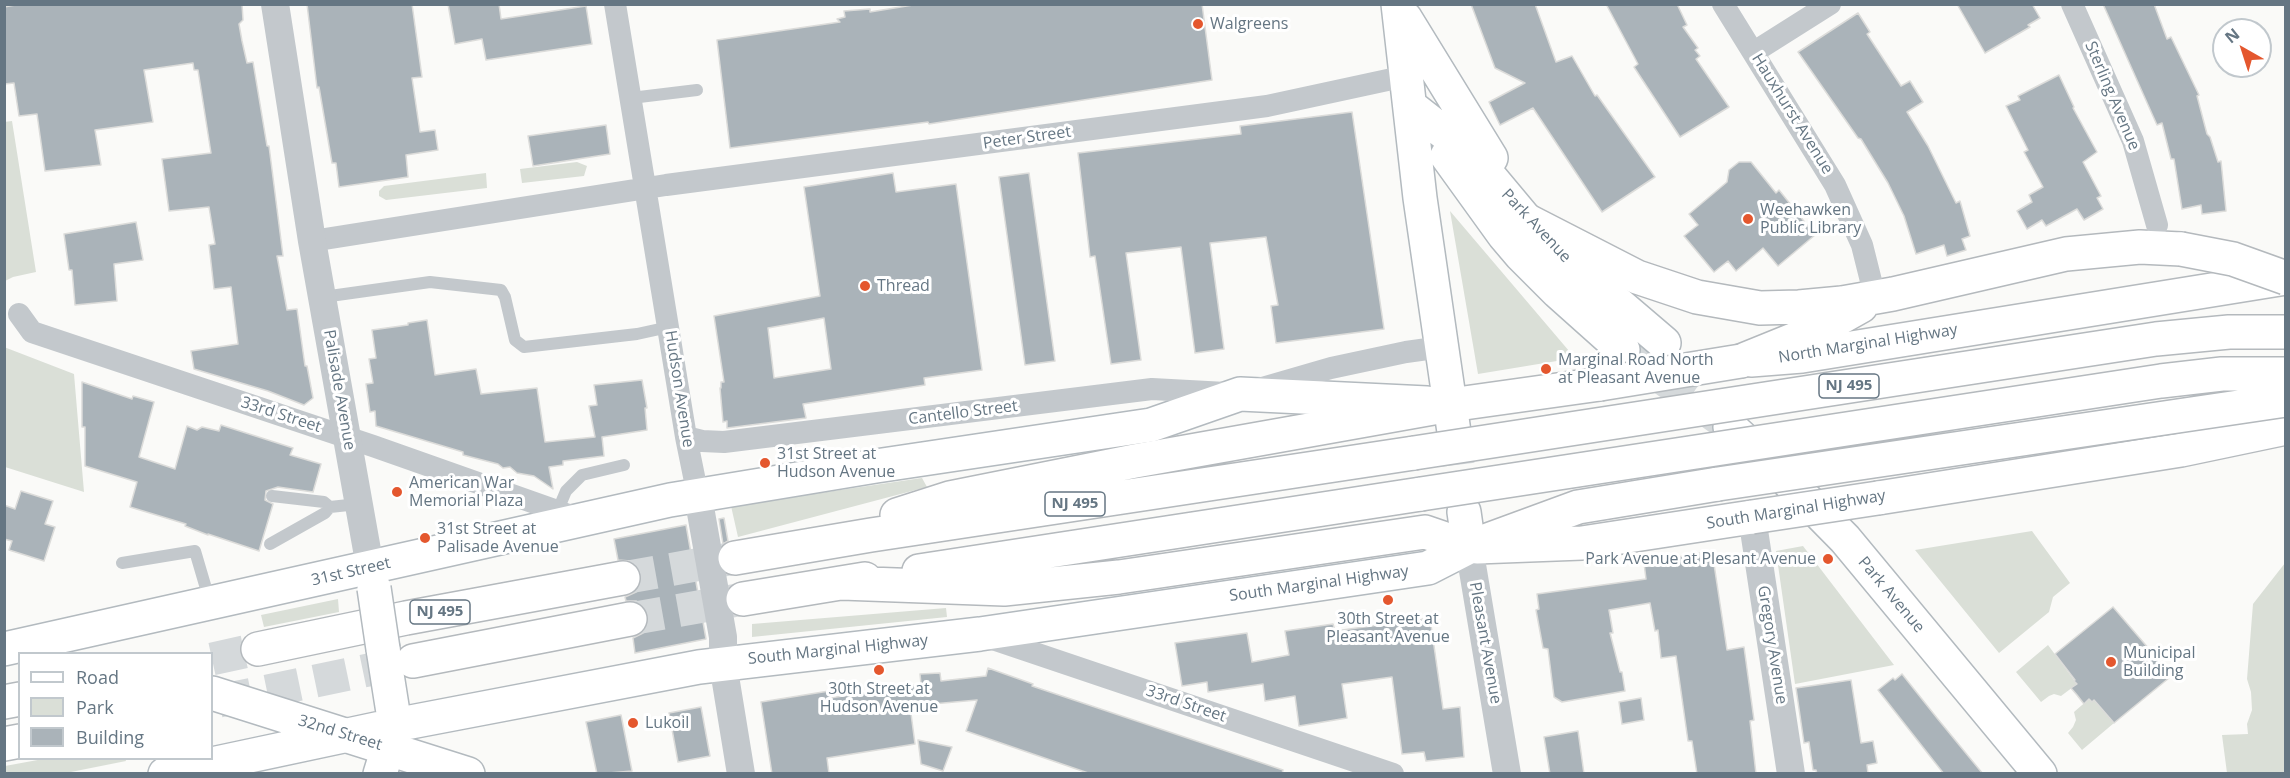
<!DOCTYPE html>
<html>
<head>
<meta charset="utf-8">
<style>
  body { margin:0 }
  #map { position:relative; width:2290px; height:778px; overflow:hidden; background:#fafaf8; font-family:"Open Sans",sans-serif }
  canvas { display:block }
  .frame { position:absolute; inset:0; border:6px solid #657683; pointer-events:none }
  .legend { position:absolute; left:18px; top:652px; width:195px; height:108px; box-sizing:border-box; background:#fff; border:2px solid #c1c8cd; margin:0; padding:8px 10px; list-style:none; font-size:18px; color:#657683 }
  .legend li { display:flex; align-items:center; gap:12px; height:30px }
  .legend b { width:30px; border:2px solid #c1c8cd }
  .north { position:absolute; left:2212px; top:18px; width:60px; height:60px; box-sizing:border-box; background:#fff; border:2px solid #c1c8cd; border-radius:50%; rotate:321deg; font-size:16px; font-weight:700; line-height:24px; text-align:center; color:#657683 }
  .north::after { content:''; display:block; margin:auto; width:21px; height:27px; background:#e4572e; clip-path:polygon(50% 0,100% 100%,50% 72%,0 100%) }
</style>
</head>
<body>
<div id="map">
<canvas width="2290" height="778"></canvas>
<div class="frame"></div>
<ul class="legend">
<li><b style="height:8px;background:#fff"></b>Road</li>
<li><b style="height:16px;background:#dadfd7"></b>Park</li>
<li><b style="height:16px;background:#aab3b9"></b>Building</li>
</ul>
<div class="north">N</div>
</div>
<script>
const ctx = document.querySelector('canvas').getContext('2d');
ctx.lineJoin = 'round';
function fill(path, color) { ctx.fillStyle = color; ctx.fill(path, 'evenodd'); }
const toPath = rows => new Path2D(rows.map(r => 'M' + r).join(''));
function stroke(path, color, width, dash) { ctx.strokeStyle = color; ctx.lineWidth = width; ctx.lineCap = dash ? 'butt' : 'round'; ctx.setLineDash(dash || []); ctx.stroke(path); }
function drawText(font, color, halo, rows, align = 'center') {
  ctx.font = font + ' "Open Sans",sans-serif'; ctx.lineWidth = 6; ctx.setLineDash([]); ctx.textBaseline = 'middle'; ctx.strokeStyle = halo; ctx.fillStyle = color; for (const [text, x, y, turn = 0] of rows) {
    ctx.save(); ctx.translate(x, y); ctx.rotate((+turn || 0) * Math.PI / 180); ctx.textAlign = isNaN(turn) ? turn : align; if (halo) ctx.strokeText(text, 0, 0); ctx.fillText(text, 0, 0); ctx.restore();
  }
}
fill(toPath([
  [12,121,36,272,13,277,5,281,4,122],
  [577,162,587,166,584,176,522,183,520,169],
  [486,173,487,188,386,200,379,196,379,191,384,186],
  [1450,211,1575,358,1478,374],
  [4,347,74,374,84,492,5,467],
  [922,478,927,487,738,537,731,506],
  [2032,531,2070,583,2053,597,2049,612,1999,653,1915,550],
  [1803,546,1894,665,1795,684,1776,551],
  [2285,563,2285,773,2227,773,2222,735,2248,734,2247,724,2252,710,2251,692,2247,679,2253,604],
  [338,599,339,612,264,627,261,615],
  [946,608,947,617,752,637,752,624],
  [2048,645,2077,684,2061,696,2054,694,2049,696,2041,702,2016,672],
  [2089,699,2092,702,2094,700,2114,723,2082,750,2068,733,2073,727,2076,720,2074,712],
  [43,759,125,758,126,761,66,773,5,773,5,766]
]), '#dadfd7');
const building = toPath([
  [21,4,242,4,243,20,239,24,242,41,247,63,253,62,267,146,269,146,283,256,277,256,287,310,297,309,305,366,307,366,313,398,304,405,268,391,194,369,191,351,238,344,231,287,214,289,209,245,215,244,209,207,169,211,162,159,211,153,198,70,194,70,193,63,144,70,153,122,95,130,101,165,45,171,37,114,19,116,14,83,4,84,4,7,21,4],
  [307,4,412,4,422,77,412,78,420,132,435,130,438,150,406,155,408,177,339,187,336,163,332,163,319,87,317,88,307,4],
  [448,4,499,4,501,19,586,6,592,44,486,60,482,39,455,44,448,4],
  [919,4,1202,4,1212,80,929,124,928,122,730,148,717,40,840,22,837,19,845,17,844,11,870,9,870,12,919,4],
  [1471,4,1535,4,1556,62,1572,56,1595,96,1597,95,1655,177,1602,212,1533,108,1500,125,1489,102,1525,83,1495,68,1471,4],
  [1606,4,1677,4,1687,25,1683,27,1698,48,1695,50,1700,56,1696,59,1729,107,1680,137,1634,67,1638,64,1606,4],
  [1957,4,2032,4,2040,18,2028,25,2030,27,1985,53,1957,4],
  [2103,4,2154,4,2167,39,2171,37,2199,95,2197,96,2207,134,2210,137,2218,162,2221,161,2226,211,2202,214,2201,205,2182,209,2174,159,2171,159,2162,123,2157,125,2103,4],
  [1858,13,1870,32,1867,34,1901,86,1910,81,1923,102,1907,112,1928,146,1956,203,1960,201,1970,236,1962,239,1966,250,1947,256,1944,245,1916,254,1904,216,1888,183,1861,139,1858,138,1798,52,1858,13],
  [2059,75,2074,107,2073,108,2097,152,2083,162,2101,196,2097,198,2103,209,2084,220,2077,209,2046,226,2042,220,2027,229,2017,211,2032,202,2029,195,2043,187,2024,152,2028,150,2006,106,2020,100,2018,96,2059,75],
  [1352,112,1384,329,1276,343,1271,306,1278,305,1266,237,1210,243,1224,349,1195,353,1181,247,1126,253,1141,360,1111,364,1095,256,1090,257,1078,153,1241,134,1240,126,1352,112],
  [606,125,610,154,533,166,528,136,606,125],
  [1739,162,1751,162,1776,193,1779,190,1815,235,1778,266,1763,248,1736,271,1728,261,1714,272,1684,236,1698,225,1689,214,1727,182,1729,170,1739,162],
  [893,173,896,192,956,184,982,370,924,378,925,385,803,404,806,418,727,428,727,421,723,422,720,388,721,388,721,382,724,382,714,316,820,296,804,187,893,173],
  [824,318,831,369,774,378,768,328,824,318],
  [1029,173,1055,361,1025,365,999,177,1029,173],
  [136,222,143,260,114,264,117,301,75,305,72,270,69,270,64,234,136,222],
  [427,320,435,375,476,369,481,394,537,388,545,442,595,437,589,406,597,405,594,385,642,380,647,408,645,408,647,430,602,437,604,456,563,461,563,465,549,467,553,489,534,476,517,473,510,467,503,468,498,464,463,455,463,452,376,426,375,411,370,412,366,384,373,383,369,359,376,358,372,330,408,325,408,323,427,320],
  [82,382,132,399,133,396,154,402,139,457,175,469,187,426,197,430,202,427,219,431,221,425,293,448,290,455,321,464,313,492,278,487,266,491,265,500,273,504,259,551,208,534,208,535,185,526,186,524,130,507,137,482,85,466,85,427,82,427,82,382],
  [21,491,53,501,45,524,55,527,44,561,9,550,12,541,4,539,4,505,15,509,21,491],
  [724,518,728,541,723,544,719,519,724,518],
  [686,525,706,639,635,653,633,638,643,633,647,626,648,616,644,606,636,601,626,601,625,597,636,592,641,584,641,574,637,565,630,561,618,560,614,539,686,525],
  [1712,551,1727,650,1744,647,1754,720,1750,721,1756,774,1697,774,1692,741,1688,741,1676,656,1661,658,1658,630,1655,631,1650,603,1609,610,1613,633,1610,633,1620,672,1622,672,1625,691,1562,702,1554,697,1548,649,1543,648,1536,610,1539,609,1537,594,1646,579,1644,563,1712,551],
  [2113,607,2168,671,2165,673,2169,678,2114,723,2094,700,2092,702,2089,699,2084,704,2077,695,2071,688,2077,684,2074,681,2075,680,2055,654,2113,607],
  [1430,618,1443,709,1460,707,1464,757,1426,761,1424,752,1402,754,1392,677,1342,684,1347,718,1299,726,1295,696,1265,701,1263,684,1208,692,1207,682,1182,686,1175,643,1247,633,1252,662,1289,655,1285,631,1333,624,1335,631,1430,618],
  [988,668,1033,684,1032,686,1283,770,1282,774,1091,774,966,731,977,700,910,706,915,744,827,758,829,774,772,774,761,702,829,691,830,698,921,684,920,674,940,673,941,681,986,676,988,668],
  [1902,674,1937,718,1983,774,1944,774,1878,690,1893,678,1895,680,1902,674],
  [1851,680,1861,743,1873,741,1877,763,1867,765,1868,774,1817,774,1816,770,1813,770,1809,742,1804,743,1796,688,1851,680],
  [1641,698,1644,720,1622,724,1619,702,1641,698],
  [701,707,710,756,678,762,669,713,701,707],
  [621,715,632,771,597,774,586,722,621,715],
  [1578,731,1584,774,1550,774,1544,737,1578,731],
  [918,740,952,747,943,771,921,764,918,740]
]);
fill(building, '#aab3b9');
stroke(building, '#dcdcda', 1.5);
stroke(toPath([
  [1623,350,1721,420],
  [1454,432,1464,512]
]), '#d5d9db', 33, [33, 16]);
stroke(toPath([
  [623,578,735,558],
  [630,619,743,599],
  [212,659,258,649],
  [219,701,412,661]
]), '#d5d9db', 33, [33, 16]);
const secondary = toPath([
  [1398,4,1420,198,1454,432],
  [1405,18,1491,158],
  [1410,106,1470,153,1526,220,1561,255,1664,343],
  [1447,156,1504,235,1521,255,1558,292,1623,350],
  [1730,427,1775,468,1845,539,2040,774],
  [4,649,670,500,876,466,1151,425,1240,394,1427,403],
  [212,693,468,774],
  [165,774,395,725,699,667,980,634,1428,568,1469,547,1464,512],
  [380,774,395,725,383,649]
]);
const primary = toPath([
  [1751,360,1802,356,2286,278],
  [1450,405,1600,384],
  [1878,498,2181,450,2286,428],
  [1477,547,1582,543,1752,517]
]);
const motorway = toPath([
  [1526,220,1637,277,1697,297,1760,308,1799,307,1842,303,1893,294,2066,254,2140,247,2181,249],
  [1741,361,1820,329,1861,306],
  [897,515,950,498,1135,461,1450,405],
  [735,558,871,535,1414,453],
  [919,571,1421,494],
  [842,583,1004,589,1119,577,1425,532,1469,547,1578,507,1718,484],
  [743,599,865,579],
  [258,649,406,618,623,578],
  [413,661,630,619],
  [4,702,20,699],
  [4,744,20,741]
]);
stroke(secondary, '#b3babf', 36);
stroke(primary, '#b5babe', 36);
stroke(motorway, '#b4b9bd', 36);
stroke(toPath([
  [631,98,697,90],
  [323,297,430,282,501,290,505,297,515,340,524,347,637,334,669,327],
  [272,496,324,502,330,507,358,504],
  [558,510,566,491,582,475,624,465],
  [270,544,325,513,330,507],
  [122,563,195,551,210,602]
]), '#c3c8cc', 12);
stroke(toPath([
  [615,4,686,437,698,496],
  [1723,4,1835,185,1862,245,1875,297],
  [2072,4,2133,141,2157,225],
  [1754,52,1830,4],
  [312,241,666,185,1267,106,1406,76],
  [19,314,32,332,373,446,583,520],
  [1262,388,1331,368,1406,352,1442,347],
  [686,437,702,441,724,442,1152,389,1226,393],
  [984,636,1393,774]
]), '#c3c8cc', 22);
stroke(toPath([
  [275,4,312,241,370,567],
  [698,496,723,637,723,664,741,774],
  [1752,517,1791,774],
  [1469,547,1507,774]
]), '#c3c8cc', 28);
stroke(secondary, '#fff', 33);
stroke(primary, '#fff', 33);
stroke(motorway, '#fff', 33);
const secondaryBridge = toPath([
  [374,588,383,649]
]);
const primaryBridge = toPath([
  [1600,384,1741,361],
  [1752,517,1878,498]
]);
const motorwayBridge = toPath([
  [2181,249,2233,259,2286,278],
  [1414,453,2156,339,2229,332,2286,332],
  [1718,484,2286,400],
  [1421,494,2161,381,2222,374,2286,374]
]);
stroke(secondaryBridge, '#b3babf', 36, []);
stroke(primaryBridge, '#b5babe', 36, []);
stroke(motorwayBridge, '#b4b9bd', 36, []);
stroke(secondaryBridge, '#fff', 33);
stroke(primaryBridge, '#fff', 33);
stroke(motorwayBridge, '#fff', 33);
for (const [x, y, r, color] of [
  [1198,24,6,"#e4572e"],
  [1748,219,6,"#e4572e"],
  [865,286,6,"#e4572e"],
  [1546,369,6,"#e4572e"],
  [765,463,6,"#e4572e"],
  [397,492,6,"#e4572e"],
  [425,538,6,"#e4572e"],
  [1828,559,6,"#e4572e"],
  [1388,600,6,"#e4572e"],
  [2111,662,6,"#e4572e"],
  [879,670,6,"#e4572e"],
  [633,723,6,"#e4572e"]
]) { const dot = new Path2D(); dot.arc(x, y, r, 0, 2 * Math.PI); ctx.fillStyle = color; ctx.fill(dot); stroke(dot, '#fff', 2); }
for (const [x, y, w] of [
  [1849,386,60],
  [1075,504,60],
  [440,612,60]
]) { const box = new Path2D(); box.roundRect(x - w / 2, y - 12, w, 24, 4.5); ctx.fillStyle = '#fff'; ctx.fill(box); stroke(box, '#657683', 1.5); }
drawText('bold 15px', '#657683', null, [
  ["NJ 495",1849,386],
  ["NJ 495",1075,504],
  ["NJ 495",440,612]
]);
drawText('16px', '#657683', '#fff', [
  ["Walgreens",1210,24],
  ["Weehawken",1760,210],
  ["Public Library",1760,228],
  ["Thread",877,286],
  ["Marginal Road North",1558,360],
  ["at Pleasant Avenue",1558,378],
  ["31st Street at",777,454],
  ["Hudson Avenue",777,472],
  ["American War",409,483],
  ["Memorial Plaza",409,501],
  ["31st Street at",437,529],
  ["Palisade Avenue",437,547],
  ["Park Avenue at Plesant Avenue",1816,559,"right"],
  ["30th Street at",1388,619,"center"],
  ["Pleasant Avenue",1388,637,"center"],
  ["Municipal",2123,653],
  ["Building",2123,671],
  ["30th Street at",879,689,"center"],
  ["Hudson Avenue",879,707,"center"],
  ["Lukoil",645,723]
], 'left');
drawText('16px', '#657683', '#fff', [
  ["Sterling Avenue",2112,96,67],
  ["Hauxhurst Avenue",1792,114,58],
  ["Peter Street",1027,138,-8],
  ["Park Avenue",1536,226,47],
  ["North Marginal Highway",1868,344,-9],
  ["Hudson Avenue",679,389,81],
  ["Palisade Avenue",339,390,80],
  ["Cantello Street",963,413,-7],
  ["33rd Street",281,415,18],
  ["South Marginal Highway",1796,510,-9],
  ["31st Street",351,572,-13],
  ["South Marginal Highway",1319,584,-8],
  ["Park Avenue",1891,595,50],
  ["Pleasant Avenue",1485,643,80],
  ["Gregory Avenue",1772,645,81],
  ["South Marginal Highway",838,650,-6],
  ["33rd Street",1186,704,19],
  ["32nd Street",340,733,17]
]);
</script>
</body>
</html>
